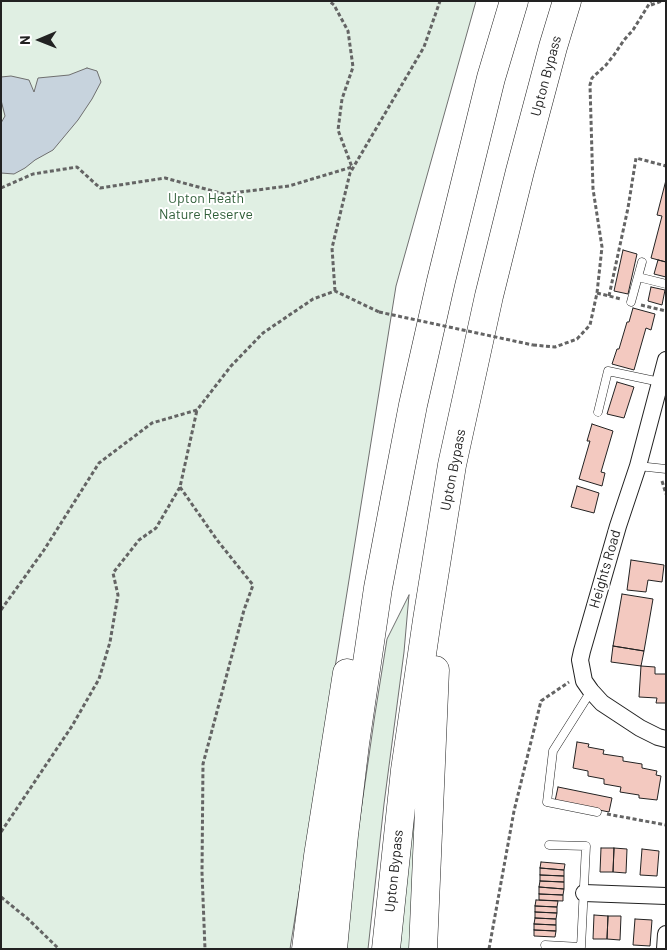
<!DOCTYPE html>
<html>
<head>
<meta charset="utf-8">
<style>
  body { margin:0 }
  #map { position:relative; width:667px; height:950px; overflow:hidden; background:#fff; font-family:Barlow,sans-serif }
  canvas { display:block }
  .frame { position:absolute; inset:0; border:2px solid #222; pointer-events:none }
  .north { position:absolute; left:15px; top:15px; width:50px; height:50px; -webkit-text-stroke:4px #fff; paint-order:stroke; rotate:269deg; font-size:14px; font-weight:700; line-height:20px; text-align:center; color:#222 }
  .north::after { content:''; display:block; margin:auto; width:18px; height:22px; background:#222; clip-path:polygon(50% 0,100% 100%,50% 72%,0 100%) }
</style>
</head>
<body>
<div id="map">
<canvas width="667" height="950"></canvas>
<div class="frame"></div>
<div class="north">N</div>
</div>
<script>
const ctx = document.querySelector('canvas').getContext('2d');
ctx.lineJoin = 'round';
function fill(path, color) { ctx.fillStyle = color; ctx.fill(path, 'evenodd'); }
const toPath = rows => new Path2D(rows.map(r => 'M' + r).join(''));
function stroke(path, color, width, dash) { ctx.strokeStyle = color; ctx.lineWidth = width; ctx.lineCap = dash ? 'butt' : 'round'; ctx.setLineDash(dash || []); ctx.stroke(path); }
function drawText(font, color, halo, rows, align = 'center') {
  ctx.font = font + ' Barlow,sans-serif'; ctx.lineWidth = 4; ctx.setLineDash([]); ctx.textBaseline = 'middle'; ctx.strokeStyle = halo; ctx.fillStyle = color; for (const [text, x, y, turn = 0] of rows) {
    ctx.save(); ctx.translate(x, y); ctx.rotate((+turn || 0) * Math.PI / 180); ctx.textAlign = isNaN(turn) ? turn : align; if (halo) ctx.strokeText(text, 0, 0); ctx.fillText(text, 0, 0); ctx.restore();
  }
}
const green = toPath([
  [1,1,476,1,396,286,290,949,1,949,1,1],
  [409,595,404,652,384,804,368,949,346,949,352,873,375,714,387,639,409,595],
  [413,787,420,790,414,949,400,949,413,787]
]);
fill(green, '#e0efe3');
stroke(green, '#6f6f6f', 1);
const water = toPath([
  [87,68,97,71,101,82,92,99,78,120,53,150,35,160,25,168,14,174,1,173,1,123,5,116,1,100,1,77,11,76,29,80,34,92,38,78,69,75,87,68]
]);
fill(water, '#c7d3dd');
stroke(water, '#6f6f6f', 1);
const building = toPath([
  [666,180,666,262,651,258,662,216,657,215,666,180],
  [623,250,637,254,628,294,614,291,623,250],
  [658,260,666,262,666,277,654,274,658,260],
  [651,287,665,290,662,305,648,301,651,287],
  [633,308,655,314,651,330,646,328,634,370,612,364,617,349,619,349,627,322,629,322,633,308],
  [617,382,634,387,624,418,607,414,617,382],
  [592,424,613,431,601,472,605,473,602,486,579,479,590,441,587,441,592,424],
  [577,486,599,493,594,513,571,507,577,486],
  [631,560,664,565,662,582,648,580,646,592,627,590,631,560],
  [622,594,653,599,644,651,613,646,622,594],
  [613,646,644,651,641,666,611,662,613,646],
  [641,666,655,667,655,674,666,674,666,703,656,703,657,698,639,697,641,666],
  [577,742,589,744,588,747,604,750,603,754,623,757,623,761,642,764,642,768,657,771,656,775,661,776,657,800,639,798,639,795,620,792,621,787,604,784,604,779,588,776,588,771,573,768,577,742],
  [558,787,612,798,609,812,555,801,558,787],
  [601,848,614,848,613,872,600,872,601,848],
  [614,848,627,849,626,873,613,872,614,848],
  [642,849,659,851,657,876,640,875,642,849],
  [541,862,565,864,564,870,540,868,541,862],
  [540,868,564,870,564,876,540,875,540,868],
  [540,875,564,876,564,882,540,881,540,875],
  [540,881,564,882,564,889,539,887,540,881],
  [539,887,564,889,563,895,539,894,539,887],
  [539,894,563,895,563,901,539,900,539,894],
  [536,900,558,901,557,907,535,906,536,900],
  [535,906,557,907,557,913,535,912,535,906],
  [535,912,557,913,556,919,535,918,535,912],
  [594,915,608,916,607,939,593,939,594,915],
  [608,916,621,916,620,940,607,939,608,916],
  [535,918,556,919,556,925,534,924,535,918],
  [635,919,652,920,650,946,633,945,635,919],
  [534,924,556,925,556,931,534,930,534,924],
  [534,930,556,931,555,937,534,936,534,930]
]);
fill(building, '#f3c9c0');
stroke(building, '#222', 1);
const lane = toPath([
  [638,277,666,284],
  [631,302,642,262],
  [598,412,608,371,660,382],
  [638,466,666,469],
  [591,691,553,751,547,802,597,812],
  [545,945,581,947,586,846,549,845]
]);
const street = toPath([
  [666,360,638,466,618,526,582,651,580,660,584,681,591,691,602,703,640,728,658,737,666,739],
  [584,893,666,896],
  [665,949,666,934]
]);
const highway = toPath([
  [306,949,318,856,347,673],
  [333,949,344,835,355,744,378,588,395,498,413,405,441,281,491,78,514,1],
  [386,949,405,770,427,620,452,465,489,296,520,171,553,47,567,1],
  [423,949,435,670]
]);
stroke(lane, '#222', 9);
stroke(street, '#222', 18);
stroke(highway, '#222', 29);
stroke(toPath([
  [651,5,662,1],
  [1,188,33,174,77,167,100,188,165,178,224,194,289,186,352,167,338,130,342,99,353,67,348,31,334,5,329,1],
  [335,291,332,248,350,173,424,47,440,1],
  [597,293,621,299],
  [609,296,628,208,636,158,666,166],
  [641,305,666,311],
  [533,345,555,347,577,339,590,325,597,293,602,247,593,189,590,85,592,78,606,65,614,55,624,40,633,30,651,1],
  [662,481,666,494],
  [180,487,217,540,253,585,244,610,203,764,202,873,205,949],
  [1,610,44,550,99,463,152,423,197,410,231,366,263,333,313,299,335,291,379,312],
  [607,814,666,825],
  [1,832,72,726,99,679,110,642,118,595,113,573,139,540,156,528,180,487,197,410],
  [1,897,28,919,59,949],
  [489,949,514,811,541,701,569,682]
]), '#646464', 3, [4, 2.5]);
stroke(lane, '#fff', 8);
stroke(street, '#fff', 16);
stroke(highway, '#fff', 28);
stroke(toPath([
  [379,312,533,345]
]), '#646464', 3, [4, 2.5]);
drawText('14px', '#222', '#fff', [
  ["Upton Bypass",546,76,-75],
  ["Upton Bypass",453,470,-79],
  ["Heights Road",605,569,-74],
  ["Upton Bypass",394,871,-84]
]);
drawText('14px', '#2f5e38', '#fff', [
  ["Upton Heath",206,198],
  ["Nature Reserve",206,214]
]);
</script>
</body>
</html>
